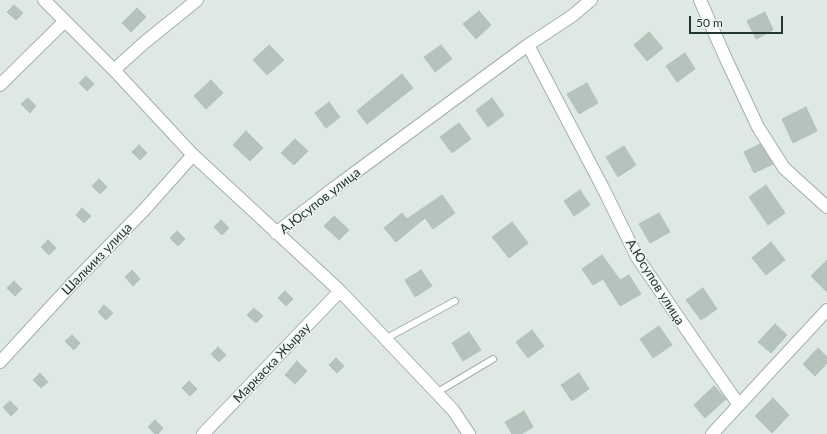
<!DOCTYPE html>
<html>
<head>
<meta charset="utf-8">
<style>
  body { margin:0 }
  #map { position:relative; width:827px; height:434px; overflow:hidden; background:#dfe9e3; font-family:Lato,sans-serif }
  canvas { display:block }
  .scale { position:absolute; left:689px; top:16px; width:94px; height:18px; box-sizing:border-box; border:2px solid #21372f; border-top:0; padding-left:5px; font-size:12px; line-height:14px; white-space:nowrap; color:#21372f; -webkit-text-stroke:3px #eff6f2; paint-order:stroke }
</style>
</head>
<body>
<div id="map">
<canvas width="827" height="434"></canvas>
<div class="scale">50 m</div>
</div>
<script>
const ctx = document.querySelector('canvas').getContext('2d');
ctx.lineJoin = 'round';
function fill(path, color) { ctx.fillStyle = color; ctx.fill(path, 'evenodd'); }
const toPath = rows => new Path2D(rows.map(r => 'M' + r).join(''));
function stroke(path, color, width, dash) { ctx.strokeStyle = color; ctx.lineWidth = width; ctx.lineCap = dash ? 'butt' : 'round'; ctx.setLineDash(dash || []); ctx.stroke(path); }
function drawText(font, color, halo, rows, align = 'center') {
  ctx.font = font + ' Lato,sans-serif'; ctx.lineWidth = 3; ctx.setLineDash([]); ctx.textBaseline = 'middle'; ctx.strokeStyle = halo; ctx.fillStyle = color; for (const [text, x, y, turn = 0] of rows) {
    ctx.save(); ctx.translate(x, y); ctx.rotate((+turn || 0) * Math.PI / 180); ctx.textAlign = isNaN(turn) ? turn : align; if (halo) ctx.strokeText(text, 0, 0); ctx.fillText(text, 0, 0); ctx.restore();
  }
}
const building = toPath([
  [14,5,23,13,16,20,7,12,14,5],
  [137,8,146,17,131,32,122,23,137,8],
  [479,11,491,25,476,39,463,24,479,11],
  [765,12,773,30,756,39,747,21,765,12],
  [649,32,663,48,647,61,634,45,649,32],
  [269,45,284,60,267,75,253,60,269,45],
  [441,45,452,59,435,72,424,57,441,45],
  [685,53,695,69,677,82,666,66,685,53],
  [402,74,413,88,367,124,357,111,402,74],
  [86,76,94,84,87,91,79,83,86,76],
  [211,80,223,93,206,109,194,96,211,80],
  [587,83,598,103,579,114,567,94,587,83],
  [28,98,36,106,30,113,21,104,28,98],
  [492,98,504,115,488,127,476,110,492,98],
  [329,102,340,117,326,128,315,113,329,102],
  [806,107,817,131,793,143,782,119,806,107],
  [459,123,471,139,452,153,440,137,459,123],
  [246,131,263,148,250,161,233,145,246,131],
  [295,139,308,151,294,165,281,153,295,139],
  [760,144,773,164,754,173,744,152,760,144],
  [139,145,147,153,140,160,132,152,139,145],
  [624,146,636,165,618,177,606,157,624,146],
  [99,179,107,187,100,194,92,186,99,179],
  [766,185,785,213,768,225,749,197,766,185],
  [580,190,590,205,574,216,564,201,580,190],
  [442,195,455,213,433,229,425,218,396,242,384,228,402,213,407,219,442,195],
  [82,208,91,216,84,223,76,215,82,208],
  [659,213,670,232,650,243,639,224,659,213],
  [334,216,349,230,339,240,324,226,334,216],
  [221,220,229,228,222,235,214,227,221,220],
  [512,222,528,243,509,258,492,237,512,222],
  [177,231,185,239,178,246,170,238,177,231],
  [48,240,56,248,49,255,41,247,48,240],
  [771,242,785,260,766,275,752,258,771,242],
  [602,255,620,280,629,275,641,294,620,306,603,279,593,285,582,269,602,255],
  [827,260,827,292,811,276,827,260],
  [132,270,140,279,133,286,125,277,132,270],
  [421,270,432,286,415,297,405,280,421,270],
  [14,281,22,289,15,296,7,288,14,281],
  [703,288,717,309,701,320,686,300,703,288],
  [285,291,293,299,286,306,278,298,285,291],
  [104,305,113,313,106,320,98,312,104,305],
  [254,308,263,316,256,323,247,315,254,308],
  [775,324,787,335,771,353,758,342,775,324],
  [659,326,672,345,653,358,640,339,659,326],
  [532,330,544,346,528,358,516,342,532,330],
  [469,332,481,350,463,361,452,343,469,332],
  [72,335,80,343,74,350,65,341,72,335],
  [218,347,226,355,219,362,211,354,218,347],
  [818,348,827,357,827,363,815,376,803,364,818,348],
  [336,358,344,366,337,373,329,365,336,358],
  [297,361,307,371,295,384,285,375,297,361],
  [40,373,48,382,41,388,33,380,40,373],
  [579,373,589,389,572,401,561,385,579,373],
  [189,381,197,389,190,396,182,388,189,381],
  [714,386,726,399,705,418,694,405,714,386],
  [773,398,789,415,772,433,755,416,773,398],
  [10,401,18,409,11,416,3,407,10,401],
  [524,411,533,427,521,434,512,434,505,422,524,411],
  [155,420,163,428,158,434,155,434,148,427,155,420]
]);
fill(building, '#b4c3bc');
stroke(building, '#b2c2ba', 1);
const lane = toPath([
  [385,339,455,301],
  [436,393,493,359]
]);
const street = toPath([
  [44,0,114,70,193,155,340,291,453,410,469,434],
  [700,0,726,59,758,127,784,168,827,207],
  [528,45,603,188,637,257,704,355,739,405],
  [114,70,145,42,197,0],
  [0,85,65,21],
  [276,233,334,188,528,45,572,16,591,0],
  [0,362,70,286,144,210,193,155],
  [203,434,340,291],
  [712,434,827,310]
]);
stroke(lane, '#a2b0a9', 8);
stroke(street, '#a2b0a9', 14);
stroke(lane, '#fff', 6);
stroke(street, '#fff', 12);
drawText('13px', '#21372f', '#eff6f2', [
  ["А.Юсупов улица",320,201,-38],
  ["Шалкииз улица",97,259,-46],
  ["А.Юсупов улица",655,282,58],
  ["Маркаска Жырау",272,363,-46]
]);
</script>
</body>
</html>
